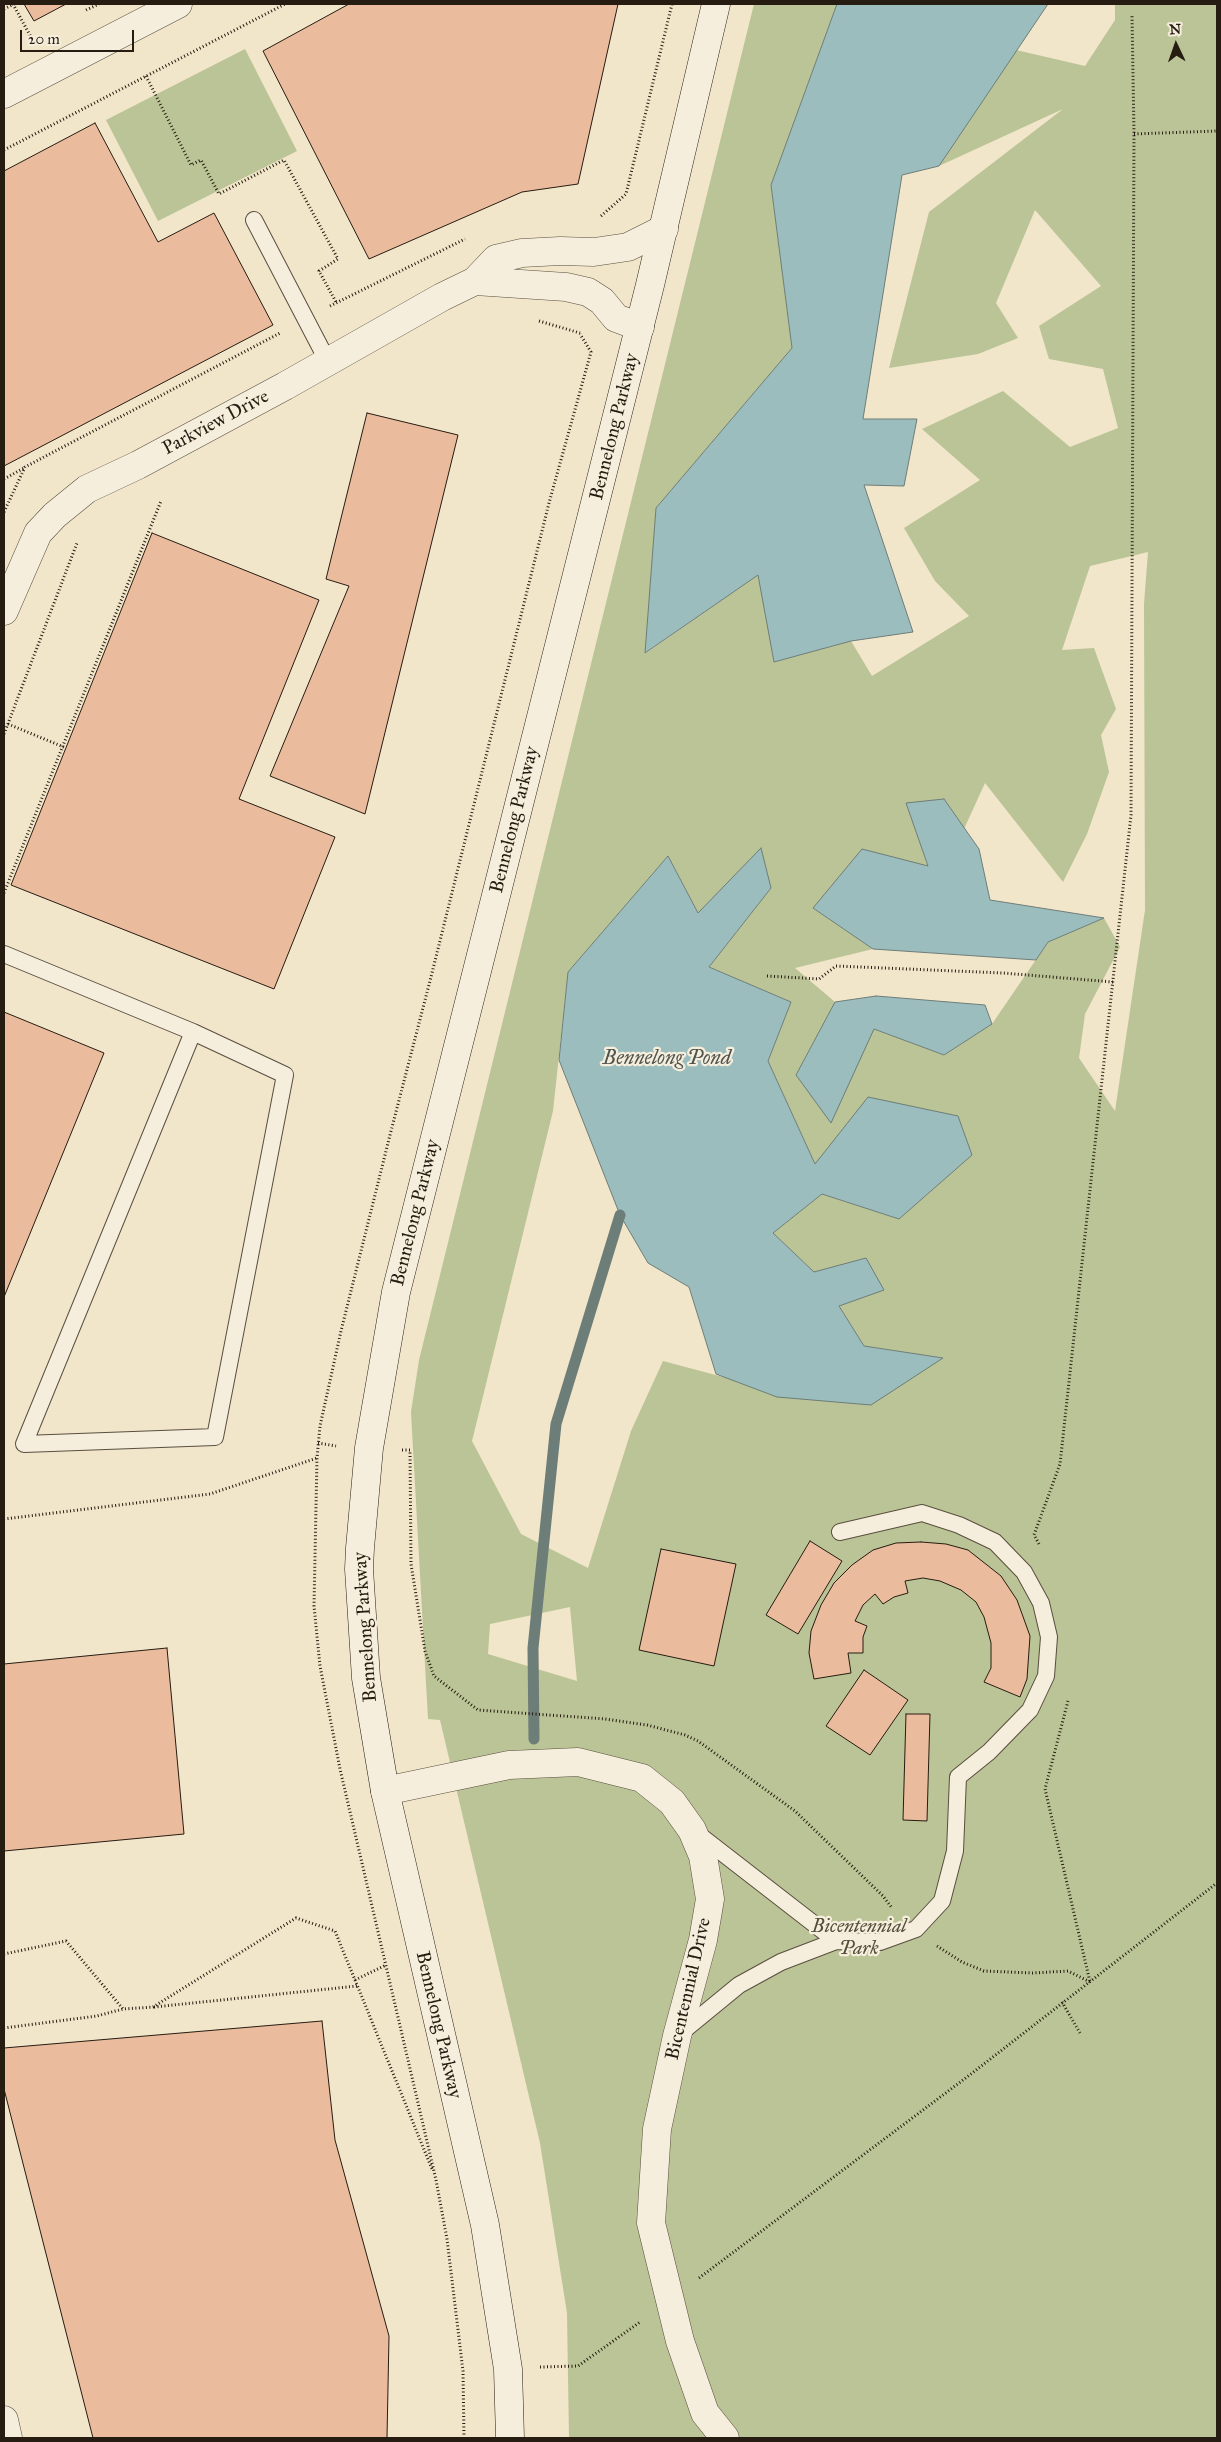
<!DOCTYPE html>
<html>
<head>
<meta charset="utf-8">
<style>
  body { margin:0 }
  #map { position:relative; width:1221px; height:2442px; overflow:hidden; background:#f1e5ca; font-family:"IM FELL Great Primer",serif }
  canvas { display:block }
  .frame { position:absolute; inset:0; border:5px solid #261c11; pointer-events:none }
  .north { position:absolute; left:1151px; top:20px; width:50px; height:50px; -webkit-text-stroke:4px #f6eedd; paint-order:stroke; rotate:357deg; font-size:14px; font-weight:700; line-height:20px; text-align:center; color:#261c11 }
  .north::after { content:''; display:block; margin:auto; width:18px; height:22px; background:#261c11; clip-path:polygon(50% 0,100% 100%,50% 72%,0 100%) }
  .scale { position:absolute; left:20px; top:30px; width:114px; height:22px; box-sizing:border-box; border:2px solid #261c11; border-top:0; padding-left:6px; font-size:15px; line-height:18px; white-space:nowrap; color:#261c11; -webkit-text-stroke:4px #f6eedd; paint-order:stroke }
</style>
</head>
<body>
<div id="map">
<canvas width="1221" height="2442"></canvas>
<div class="frame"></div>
<div class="north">N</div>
<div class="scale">20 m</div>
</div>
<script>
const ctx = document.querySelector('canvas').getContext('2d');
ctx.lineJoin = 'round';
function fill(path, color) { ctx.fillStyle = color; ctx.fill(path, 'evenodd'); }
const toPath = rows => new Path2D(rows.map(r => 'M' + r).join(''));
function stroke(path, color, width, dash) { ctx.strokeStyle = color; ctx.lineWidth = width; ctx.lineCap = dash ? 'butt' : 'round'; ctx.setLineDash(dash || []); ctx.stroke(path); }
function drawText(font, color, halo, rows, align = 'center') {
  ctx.font = font + ' "IM FELL Great Primer",serif'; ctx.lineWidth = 4.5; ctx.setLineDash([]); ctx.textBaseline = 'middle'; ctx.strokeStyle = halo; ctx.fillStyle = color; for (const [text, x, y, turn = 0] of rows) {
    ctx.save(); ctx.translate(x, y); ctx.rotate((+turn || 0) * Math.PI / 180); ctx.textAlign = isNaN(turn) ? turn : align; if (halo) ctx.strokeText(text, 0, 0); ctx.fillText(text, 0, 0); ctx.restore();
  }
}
fill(toPath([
  [754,4,837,4,771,185,792,348,656,508,646,653,759,574,774,662,851,641,872,676,969,616,935,581,904,528,980,480,922,429,1003,391,1070,447,1118,428,1103,369,1049,359,1039,326,1101,286,1035,210,996,303,1018,338,978,354,889,368,929,212,1063,109,939,166,1016,50,1085,66,1115,20,1115,4,1217,4,1217,2438,569,2438,567,2313,540,2143,440,1720,428,1719,411,1412,419,1360],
  [1148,552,1144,604,1145,910,1115,1111,1079,1058,1085,1014,1120,947,1104,918,1048,942,992,1024,944,1055,874,1029,796,1075,835,1002,795,968,873,949,813,908,928,867,907,804,944,799,964,829,985,783,1063,882,1087,834,1109,772,1101,735,1116,709,1094,648,1062,650,1090,566],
  [668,856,698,913,771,888,709,967,791,1002,768,1061,815,1164,899,1219,822,1194,773,1233,814,1272,839,1306,864,1346,942,1358,723,1377,663,1361,631,1431,588,1568,521,1534,472,1441,553,1111,568,972],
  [570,1607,577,1681,488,1654,490,1624],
  [245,49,297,151,158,221,106,120]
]), '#bbc496');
const water = toPath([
  [837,4,1048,4,939,166,902,175,863,419,917,419,904,486,864,485,913,632,851,641,774,662,758,575,645,653,656,508,792,348,771,185,837,4],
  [944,799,979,849,990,900,1104,918,1048,942,1036,960,873,949,813,908,862,849,928,866,906,803,944,799],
  [761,848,771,888,709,967,791,1002,768,1061,815,1164,868,1097,958,1116,972,1155,899,1219,822,1194,773,1233,814,1272,866,1258,884,1290,839,1306,864,1346,943,1358,871,1405,777,1397,716,1374,689,1287,648,1263,620,1215,559,1060,568,972,668,856,698,913,761,848],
  [876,996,985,1005,992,1024,944,1055,874,1029,831,1123,796,1075,835,1002,876,996]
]);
fill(water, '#9cbdbd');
stroke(water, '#6d7d78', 1);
stroke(toPath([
  [534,1739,533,1648,556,1424,620,1215]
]), '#6d7d78', 11);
const building = toPath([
  [24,4,66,4,34,21,24,4],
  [349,4,618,4,578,184,522,192,369,259,263,51,349,4],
  [95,123,158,242,214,213,273,325,4,466,4,171,95,123],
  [367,413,458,435,365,814,270,776,349,586,326,579,367,413],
  [152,533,319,600,239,799,335,837,274,989,11,885,152,533],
  [4,1012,104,1053,4,1297,4,1012],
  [810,1541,842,1561,798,1634,766,1615,810,1541],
  [921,1542,946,1544,968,1550,1001,1576,1017,1600,1030,1636,1027,1679,1020,1697,984,1682,991,1668,991,1643,984,1617,976,1602,961,1590,940,1581,923,1578,905,1581,908,1593,894,1597,883,1604,875,1594,863,1605,855,1621,867,1626,863,1637,863,1653,848,1653,851,1673,814,1679,809,1653,811,1631,821,1605,834,1583,852,1565,873,1550,896,1543,921,1542],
  [661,1549,736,1564,714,1666,639,1650,661,1549],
  [167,1648,184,1834,4,1851,4,1664,167,1648],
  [864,1670,908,1700,870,1755,826,1726,864,1670],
  [906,1714,930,1714,927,1821,903,1820,906,1714],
  [322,2021,335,2140,389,2336,387,2438,93,2438,4,2089,4,2048,322,2021]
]);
fill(building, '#ebbb9d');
stroke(building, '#261c11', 1);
const lane = toPath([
  [254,220,328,362],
  [4,954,193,1032,285,1075,215,1437,24,1444,193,1032],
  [698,1834,836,1941,880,1942,916,1929,942,1901,955,1851,958,1777,989,1752,1030,1710,1046,1676,1049,1637,1041,1603,1024,1572,995,1542,959,1525,922,1513,840,1532],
  [678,2035,739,1985,781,1962,836,1941]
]);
const street = toPath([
  [4,94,178,4],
  [475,281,566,287,588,292,602,301,616,318,640,327],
  [4,611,38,533,55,515,87,489,138,465,285,386,442,297,475,281,496,259,522,253,560,251,594,252,628,247,664,229],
  [385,1791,509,1765,578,1762,642,1778,672,1802,692,1830,703,1856,710,1899,703,1940,677,2036,657,2129,651,2223,680,2341,705,2413,725,2438],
  [4,2420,8,2438]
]);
const secondary = toPath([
  [510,2438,508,2369,485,2225,385,1791,366,1678,359,1569,360,1548,369,1448,396,1292,650,285,716,4]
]);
stroke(lane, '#594e3f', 18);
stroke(street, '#594e3f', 29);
stroke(secondary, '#261c11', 29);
stroke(toPath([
  [13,4,32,39],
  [4,9,14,4],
  [86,10,99,4],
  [146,76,191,165,201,160,219,194,284,160,338,259,319,271,336,302],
  [1134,134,1217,131],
  [4,150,285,4],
  [601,216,626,194,672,4],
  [330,306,465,239],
  [539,321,580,333],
  [4,479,24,468],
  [4,512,25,467,280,333],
  [8,724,66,748],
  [4,734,77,543],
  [4,893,161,501],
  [767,976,819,979,836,966,1003,973,1113,982],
  [318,1443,336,1446],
  [402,1450,410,1450,411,1564,425,1651,434,1676,478,1710,605,1719,647,1725,685,1735,698,1741,795,1811,883,1896,892,1908],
  [4,1519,210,1494,317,1458],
  [1039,1544,1034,1535,1060,1464,1131,815,1134,134,1132,16],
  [1068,1701,1045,1789,1090,1982],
  [937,1946,962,1962,984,1971,1033,1973,1068,1971,1090,1982],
  [4,1954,66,1941,123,2009,153,2007,296,1918,335,1931,432,2169],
  [355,1980,386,1965],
  [1062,2002,1080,2033],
  [154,2007,357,1986],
  [4,2028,97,2016,123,2009],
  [699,2278,971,2074,1217,1883],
  [540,2367,578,2366,640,2322],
  [464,2438,463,2371,447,2239,436,2180,340,1769,320,1666,314,1606,317,1458,320,1426,341,1331,390,1135,431,977,549,503,591,352,580,334]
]), '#261c11', 3, [1, 2.5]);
stroke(lane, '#f6eedd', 16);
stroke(street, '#f6eedd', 28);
stroke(secondary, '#f6eedd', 28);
drawText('19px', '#261c11', '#f6eedd', [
  ["Parkview Drive",216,423,-28],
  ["Bennelong Parkway",615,427,-76],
  ["Bennelong Parkway",515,820,-76],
  ["Bennelong Parkway",416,1213,-76],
  ["Bennelong Parkway",366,1627,-94],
  ["Bicentennial Drive",689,1989,-77],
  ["Bennelong Parkway",438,2025,77]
]);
drawText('italic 19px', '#534e39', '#f6eedd', [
  ["Bicentennial",859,1927],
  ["Park",859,1949]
]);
drawText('italic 20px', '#4f544d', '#f6eedd', [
  ["Bennelong Pond",667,1059]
]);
</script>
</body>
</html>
